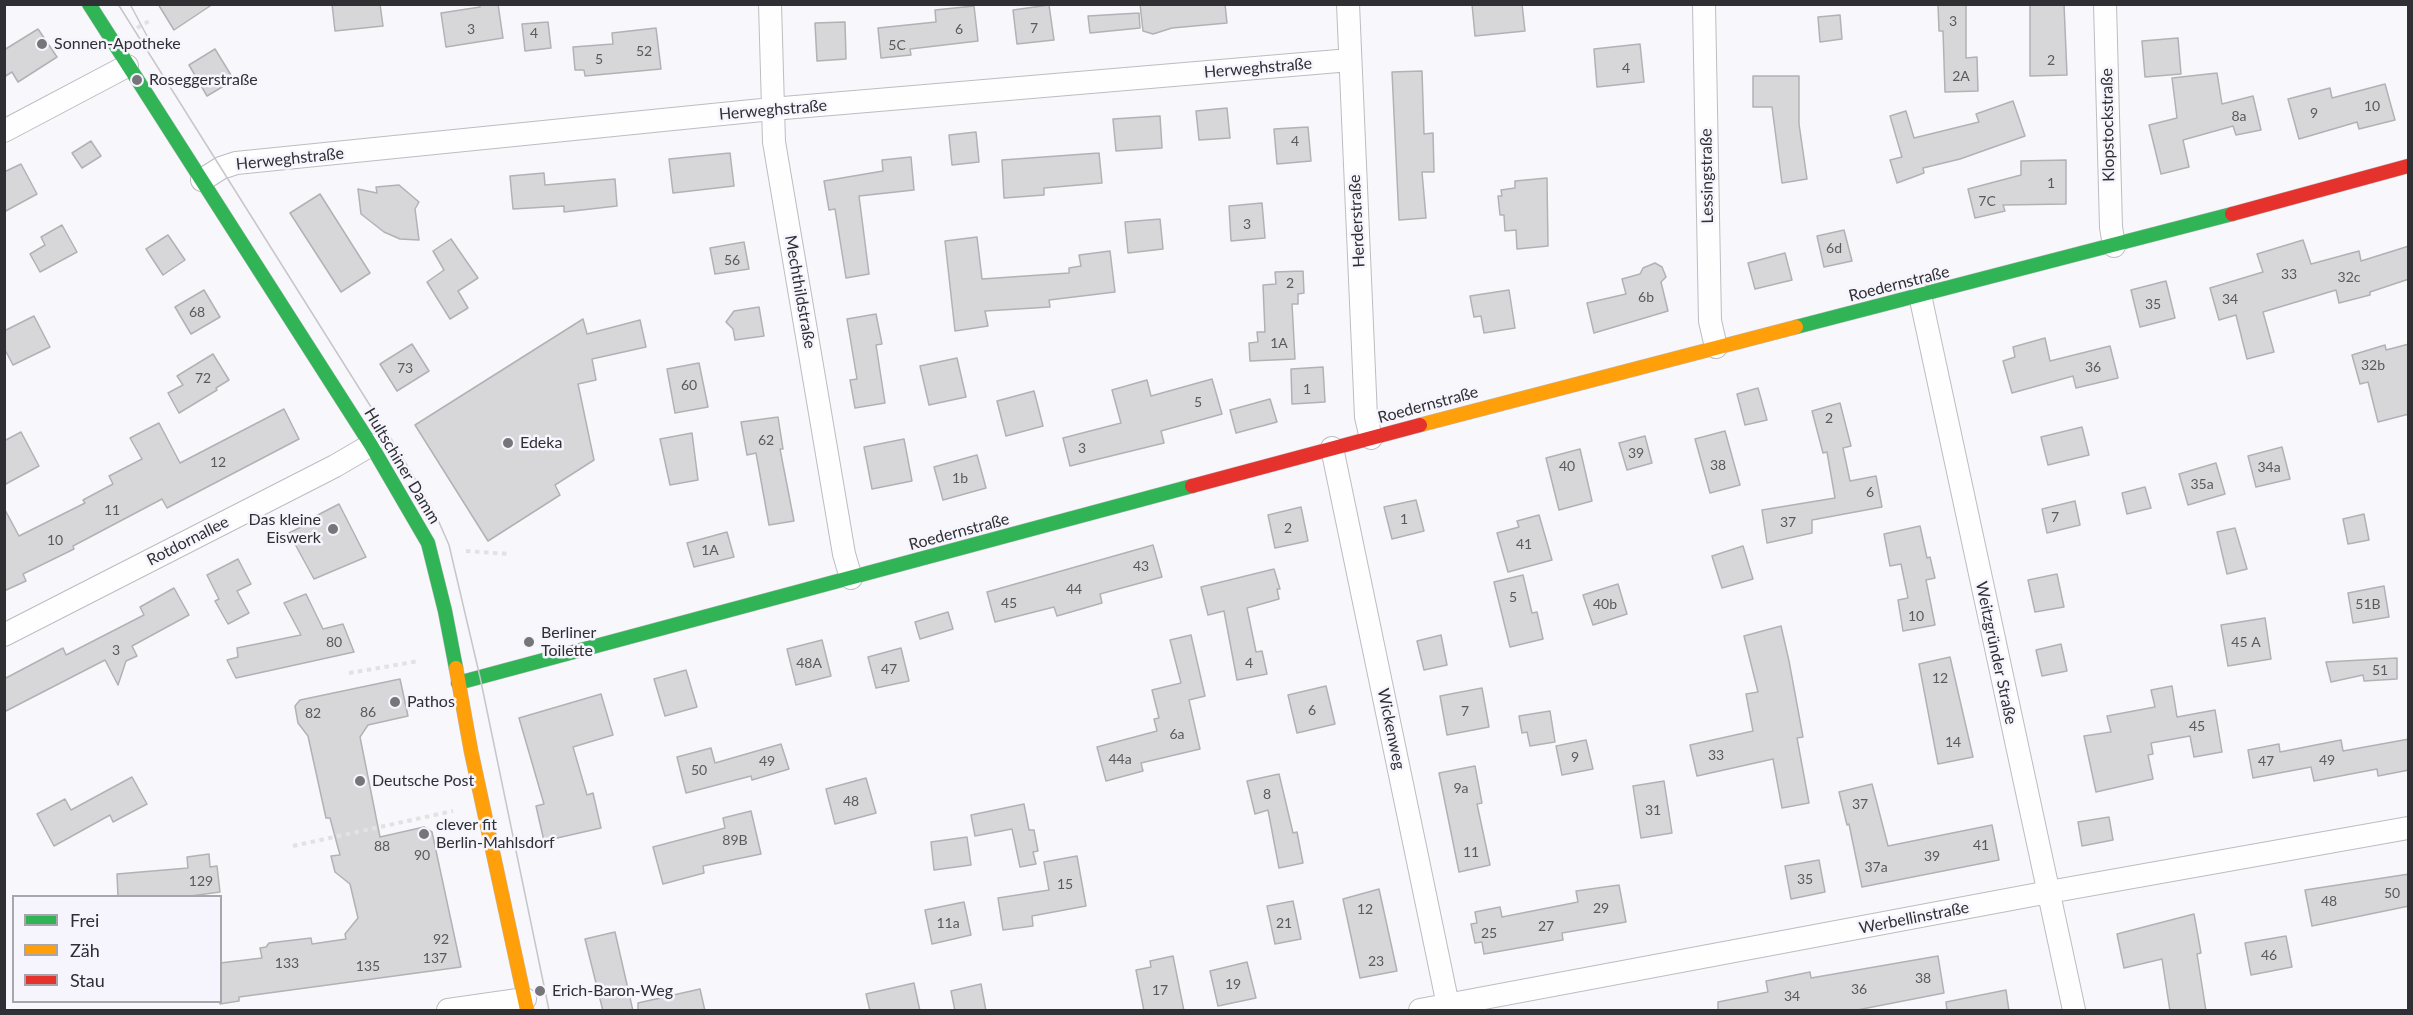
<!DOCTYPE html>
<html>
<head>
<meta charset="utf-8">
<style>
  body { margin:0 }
  #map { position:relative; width:2413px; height:1015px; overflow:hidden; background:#f7f7fc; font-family:Lato,sans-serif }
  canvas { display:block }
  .frame { position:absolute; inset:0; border:6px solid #302f33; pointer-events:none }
  .legend { position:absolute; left:12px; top:895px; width:210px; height:108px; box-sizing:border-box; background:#f6f5fe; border:2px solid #a7a6ad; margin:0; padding:8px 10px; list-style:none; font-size:18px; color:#302f33 }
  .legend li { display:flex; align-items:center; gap:12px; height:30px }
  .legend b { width:30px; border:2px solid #a7a6ad }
</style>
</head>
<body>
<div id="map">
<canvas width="2413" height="1015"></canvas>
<div class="frame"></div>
<ul class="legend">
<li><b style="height:8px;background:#30b455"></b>Frei</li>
<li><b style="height:8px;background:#ff9f0a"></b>Zäh</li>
<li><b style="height:8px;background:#e5322d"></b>Stau</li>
</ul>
</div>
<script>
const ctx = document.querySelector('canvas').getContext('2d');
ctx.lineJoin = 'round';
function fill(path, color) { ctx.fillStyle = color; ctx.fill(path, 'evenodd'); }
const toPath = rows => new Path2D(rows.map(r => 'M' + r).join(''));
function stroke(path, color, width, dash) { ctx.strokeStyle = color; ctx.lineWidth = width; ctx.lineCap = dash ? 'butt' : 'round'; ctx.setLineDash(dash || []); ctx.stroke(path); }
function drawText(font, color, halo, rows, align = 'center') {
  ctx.font = font + ' Lato,sans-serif'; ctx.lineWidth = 5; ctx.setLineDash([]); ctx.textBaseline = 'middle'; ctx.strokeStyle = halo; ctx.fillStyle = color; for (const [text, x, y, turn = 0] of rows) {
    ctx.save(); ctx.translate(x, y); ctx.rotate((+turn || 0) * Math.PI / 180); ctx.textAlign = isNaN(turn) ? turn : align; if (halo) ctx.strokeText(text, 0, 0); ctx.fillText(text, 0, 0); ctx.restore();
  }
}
const building = toPath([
  [158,4,213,4,174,30,158,4],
  [332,4,380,4,383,26,335,31,332,4],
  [480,4,498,4,503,38,446,47,441,13,480,7,480,4],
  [1140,4,1225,4,1227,23,1172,28,1153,34,1143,31,1140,4],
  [1472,4,1522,4,1525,31,1475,36,1472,4],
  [1938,4,1966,4,1966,58,1977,57,1978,91,1945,92,1943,31,1939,31,1938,4],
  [2030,4,2064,4,2067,75,2030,76,2030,4],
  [1049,5,1054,40,1017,44,1013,10,1049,5],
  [974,6,978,41,910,49,911,55,881,58,878,28,936,22,935,10,974,6],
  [1139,13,1140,28,1090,33,1088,16,1139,13],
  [1840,15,1842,39,1820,42,1818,17,1840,15],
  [548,22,551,48,525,51,522,24,548,22],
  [845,22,846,59,817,61,815,23,845,22],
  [656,28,661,69,585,76,584,70,575,70,573,47,613,44,612,33,656,28],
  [38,29,57,57,18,82,12,72,4,77,4,50,38,29],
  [2178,38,2181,74,2145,77,2142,41,2178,38],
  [1640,44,1644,82,1597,87,1594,49,1640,44],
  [215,49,234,80,207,96,189,65,215,49],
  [1422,71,1424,134,1433,133,1434,172,1422,172,1426,218,1399,220,1392,72,1422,71],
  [2217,73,2222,104,2253,96,2261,130,2236,135,2233,126,2183,140,2189,167,2161,174,2149,125,2177,118,2172,78,2217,73],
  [1753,76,1799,76,1799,124,1807,179,1782,183,1772,107,1753,107,1753,76],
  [2385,84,2395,120,2359,129,2357,122,2299,139,2288,99,2330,88,2332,98,2385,84],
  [2013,101,2025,136,1960,159,1923,168,1924,173,1897,183,1890,160,1902,157,1890,116,1906,111,1914,138,1979,122,1976,114,2013,101],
  [1227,108,1230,138,1199,140,1196,111,1227,108],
  [1160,116,1162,148,1116,151,1113,119,1160,116],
  [1308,127,1311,161,1277,164,1274,129,1308,127],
  [976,132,979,162,952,165,949,135,976,132],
  [91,141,101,156,82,168,72,153,91,141],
  [730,153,734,186,673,193,669,159,730,153],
  [1099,153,1102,183,1044,188,1044,195,1004,198,1002,160,1099,153],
  [911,157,914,190,859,196,869,274,846,278,835,209,829,210,824,181,883,171,882,160,911,157],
  [2066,160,2066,204,2003,205,2005,211,1975,218,1968,189,2021,175,2021,161,2066,160],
  [21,164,37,194,4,212,4,172,21,164],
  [544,173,545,185,615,179,617,206,564,212,564,206,513,209,510,176,544,173],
  [1547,178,1548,246,1517,249,1516,230,1505,231,1504,215,1500,215,1498,196,1502,196,1501,190,1515,188,1515,181,1547,178],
  [399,185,419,202,415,209,419,240,400,239,384,232,361,214,358,189,377,193,376,187,399,185],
  [320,194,370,273,341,292,290,213,320,194],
  [1262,203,1265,238,1231,241,1229,206,1262,203],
  [1160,219,1163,249,1128,253,1125,222,1160,219],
  [62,225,77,252,40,272,30,254,45,245,41,237,62,225],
  [1844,230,1852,261,1824,267,1817,236,1844,230],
  [168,235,185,260,163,275,146,249,168,235],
  [977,237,982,279,1069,273,1069,268,1081,266,1079,255,1110,251,1115,292,1049,300,1050,307,985,311,988,326,955,331,945,241,977,237],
  [451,239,478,278,458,291,468,308,450,319,427,282,444,270,433,251,451,239],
  [2303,240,2311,264,2359,251,2361,261,2409,246,2409,279,2370,292,2370,295,2339,303,2336,290,2263,312,2274,352,2247,359,2236,315,2219,320,2210,288,2263,272,2257,254,2303,240],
  [744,242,749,269,715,274,710,248,744,242],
  [1785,253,1792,280,1755,289,1748,263,1785,253],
  [1655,263,1662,267,1666,277,1661,282,1668,311,1594,333,1587,303,1626,294,1622,279,1640,274,1643,268,1655,263],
  [1303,271,1304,293,1298,294,1298,304,1292,304,1295,359,1250,361,1249,343,1258,342,1257,332,1265,332,1263,285,1276,284,1275,272,1303,271],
  [2166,281,2175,318,2140,327,2131,290,2166,281],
  [204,290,220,317,191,334,175,307,204,290],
  [1509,290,1515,328,1484,333,1481,316,1474,317,1470,296,1509,290],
  [759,307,764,336,735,340,733,329,726,322,734,311,759,307],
  [876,314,882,344,876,345,885,403,855,408,850,380,857,379,847,319,876,314],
  [34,316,50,347,13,365,4,348,4,331,34,316],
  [583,319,587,334,640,320,646,347,592,359,596,380,578,384,594,460,555,485,560,495,488,541,415,425,583,319],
  [2045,338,2050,361,2110,346,2118,378,2076,388,2073,376,2012,393,2003,361,2015,357,2013,347,2045,338],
  [412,344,429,371,397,391,380,364,412,344],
  [2409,344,2409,414,2378,422,2368,382,2360,384,2352,355,2385,345,2386,350,2409,344],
  [213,354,229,380,216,388,217,390,179,413,168,393,183,385,177,376,213,354],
  [957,358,966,397,929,405,920,366,957,358],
  [699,363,708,407,675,413,667,369,699,363],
  [1323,367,1325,402,1292,404,1291,369,1323,367],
  [1212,379,1222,414,1161,431,1164,443,1070,466,1063,438,1121,423,1112,390,1147,380,1151,396,1212,379],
  [1758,388,1767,420,1745,425,1737,394,1758,388],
  [1034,391,1043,426,1006,436,997,401,1034,391],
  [1270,399,1277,422,1236,433,1230,410,1270,399],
  [1840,403,1851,446,1843,448,1850,481,1876,476,1882,507,1812,520,1812,533,1767,543,1762,510,1835,498,1827,452,1823,453,1812,411,1840,403],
  [284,409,299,439,167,508,162,499,73,546,74,549,23,574,26,581,4,591,4,508,19,536,85,503,83,500,113,484,109,476,142,459,130,438,159,423,180,463,284,409],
  [778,417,783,449,780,449,794,521,769,525,756,453,747,455,741,422,778,417],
  [2082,427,2089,455,2048,465,2041,437,2082,427],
  [1725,431,1740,485,1710,493,1695,439,1725,431],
  [21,432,39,466,4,485,4,441,21,432],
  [692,433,698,480,670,485,660,439,692,433],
  [1645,436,1652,463,1627,470,1619,443,1645,436],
  [904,439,912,481,872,489,864,447,904,439],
  [2282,447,2290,479,2256,487,2248,456,2282,447],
  [1580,449,1592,501,1559,510,1546,458,1580,449],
  [977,455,986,488,943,500,934,467,977,455],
  [2216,463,2225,494,2188,505,2179,474,2216,463],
  [2145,487,2151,508,2127,514,2122,493,2145,487],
  [1416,500,1424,531,1392,539,1384,507,1416,500],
  [2075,501,2080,525,2047,533,2042,509,2075,501],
  [339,504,366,557,314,579,289,533,313,521,312,518,339,504],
  [1301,507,1308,541,1275,548,1268,515,1301,507],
  [2364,514,2369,540,2348,544,2343,519,2364,514],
  [1539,515,1552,560,1508,572,1497,533,1519,527,1517,521,1539,515],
  [1920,526,1927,558,1930,557,1935,578,1926,580,1935,625,1903,631,1898,600,1908,598,1901,564,1890,566,1884,534,1920,526],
  [2235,528,2247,569,2227,574,2217,532,2235,528],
  [727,532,734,557,694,567,687,543,727,532],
  [1153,545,1162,577,1100,594,1102,603,1057,616,1054,607,995,622,987,592,1153,545],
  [1743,546,1753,579,1722,588,1712,556,1743,546],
  [238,559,251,584,237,591,249,613,228,624,215,601,219,599,207,575,238,559],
  [1274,569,1280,589,1277,589,1279,599,1247,608,1256,652,1262,651,1267,674,1237,680,1224,611,1208,615,1201,587,1274,569],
  [2057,574,2064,607,2035,612,2028,580,2057,574],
  [1523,575,1532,613,1537,612,1543,639,1510,647,1494,582,1523,575],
  [1618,584,1627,614,1593,625,1583,595,1618,584],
  [2384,586,2389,617,2353,623,2348,593,2384,586],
  [174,588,189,615,132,646,137,656,126,661,118,685,105,660,4,712,4,679,63,648,66,655,144,615,140,607,174,588],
  [306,594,323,629,343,624,354,652,236,678,227,660,238,657,237,648,301,635,284,603,306,594],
  [948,612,953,629,920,639,915,622,948,612],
  [2265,618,2271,659,2228,666,2221,625,2265,618],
  [1781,626,1789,661,1803,737,1797,738,1809,803,1782,808,1773,759,1697,776,1690,745,1753,731,1746,694,1758,692,1744,636,1781,626],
  [1191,635,1205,696,1189,700,1200,749,1141,763,1143,771,1106,781,1097,747,1157,731,1154,719,1159,718,1152,690,1181,683,1170,640,1191,635],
  [1441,635,1447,665,1424,670,1417,641,1441,635],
  [822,640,831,676,796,685,787,649,822,640],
  [2061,644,2067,671,2042,676,2036,650,2061,644],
  [901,648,909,681,876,688,868,657,901,648],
  [1950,657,1973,757,1938,764,1919,664,1950,657],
  [2397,658,2397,679,2364,681,2363,675,2331,682,2326,662,2397,658],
  [686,670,697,707,665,716,654,679,686,670],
  [400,679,408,716,368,725,360,737,380,837,424,827,432,832,461,967,239,997,239,1001,220,1004,220,963,262,958,260,948,266,947,269,943,311,938,312,944,346,939,345,934,358,918,350,884,335,872,331,856,340,855,330,818,326,818,308,736,298,723,295,706,300,700,400,679],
  [1326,686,1335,724,1297,733,1288,695,1326,686],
  [2172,686,2177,717,2215,710,2222,752,2194,757,2190,736,2151,743,2153,754,2148,755,2153,779,2096,792,2084,736,2111,732,2107,716,2155,707,2151,690,2172,686],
  [1482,688,1489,727,1447,735,1440,696,1482,688],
  [601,694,613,735,573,747,587,795,593,793,601,828,544,841,536,806,544,804,519,718,601,694],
  [1550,711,1555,742,1530,746,1527,732,1522,733,1519,716,1550,711],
  [2409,739,2409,770,2378,776,2377,769,2314,781,2311,767,2253,778,2248,750,2279,744,2280,752,2341,740,2343,751,2409,739],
  [1586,740,1593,769,1562,775,1556,746,1586,740],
  [781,744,789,769,752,780,751,776,686,793,677,757,711,748,715,763,781,744],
  [1475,766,1482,803,1477,804,1490,865,1459,872,1439,773,1475,766],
  [1279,774,1293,833,1297,832,1303,863,1279,868,1268,810,1255,814,1247,781,1279,774],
  [132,777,147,804,113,822,110,815,54,846,37,814,65,799,71,810,132,777],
  [866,778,876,813,835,824,826,789,866,778],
  [1664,781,1672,833,1641,838,1633,786,1664,781],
  [1872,784,1888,846,1992,825,1999,860,1862,887,1849,824,1847,825,1839,792,1872,784],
  [1024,804,1029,830,1034,830,1038,851,1033,852,1036,864,1020,867,1012,829,975,836,971,815,1024,804],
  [751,811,761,854,703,866,704,873,663,884,653,847,725,828,723,818,751,811],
  [2109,817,2113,840,2082,846,2078,822,2109,817],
  [967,837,971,865,934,870,931,842,967,837],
  [209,854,210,867,217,866,220,892,183,897,118,897,117,874,188,868,187,857,209,854],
  [1077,856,1086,906,1032,916,1033,926,1003,930,998,898,1049,890,1044,862,1077,856],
  [1819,860,1825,892,1791,899,1785,866,1819,860],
  [2409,874,2409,906,2312,926,2305,890,2409,874],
  [1619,885,1626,922,1562,933,1563,940,1484,954,1482,942,1475,943,1471,924,1477,923,1475,912,1500,907,1502,917,1578,902,1576,891,1619,885],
  [1379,889,1397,971,1360,978,1343,899,1379,889],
  [1293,901,1301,939,1275,944,1267,906,1293,901],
  [964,902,971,935,932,944,925,910,964,902],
  [2194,914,2201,953,2197,954,2206,1011,2170,1011,2162,959,2124,968,2117,934,2194,914],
  [615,932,633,1011,603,1011,585,939,615,932],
  [2286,936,2292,967,2251,975,2245,943,2286,936],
  [1173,956,1184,1011,1144,1011,1136,970,1151,967,1150,961,1173,956],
  [1938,956,1944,993,1852,1011,1718,1011,1718,1002,1768,992,1766,981,1810,972,1811,978,1938,956],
  [1247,962,1256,998,1218,1006,1210,971,1247,962],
  [914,983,920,1011,870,1011,866,994,914,983],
  [981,984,986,1011,955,1011,951,991,981,984],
  [700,989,705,1011,638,1011,638,1003,700,989],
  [2006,990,2009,1011,1947,1011,1946,1002,2006,990]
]);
fill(building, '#d7d7da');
stroke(building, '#b2b2b5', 1.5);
const street = toPath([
  [770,4,774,142,844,554,851,578],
  [1348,4,1366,417,1371,438],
  [1704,4,1710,321,1716,347],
  [2105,4,2111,227,2114,246],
  [4,131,127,66],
  [202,180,221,168,236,163,772,109,1350,60],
  [1920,295,2074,1010],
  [1332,448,1449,1010],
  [4,635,335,466,371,445],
  [448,1010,525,999],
  [1420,1010,2049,892,2408,828]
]);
const fast = toPath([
  [89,4,371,445,428,543,445,611,456,668],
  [1796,327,2232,214],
  [458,683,1192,486]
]);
const slow = toPath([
  [1420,425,1796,327],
  [456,668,471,751,527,1010]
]);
const jam = toPath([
  [2232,214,2408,166],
  [1192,486,1420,425]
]);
stroke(street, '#bdbdc1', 24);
stroke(fast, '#bdbdc1', 15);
stroke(slow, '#bdbdc1', 15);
stroke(jam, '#bdbdc1', 15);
stroke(toPath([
  [137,28,149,21],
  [466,551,509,554],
  [349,673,419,661],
  [293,846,453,811]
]), '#e2e2e3', 4, [4.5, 4.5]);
stroke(street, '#fefeff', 22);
stroke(fast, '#30b455', 14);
stroke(slow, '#ff9f0a', 14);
stroke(jam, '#e5322d', 14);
stroke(toPath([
  [118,4,398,450,435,513,449,545,480,677,549,1010],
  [130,4,147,36]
]), '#c7c7c8', 1.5);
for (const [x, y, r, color] of [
  [42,44,6,"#767579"],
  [137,80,6,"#767579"],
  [508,443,6,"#767579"],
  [333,529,6,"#767579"],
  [529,642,6,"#767579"],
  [395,702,6,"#767579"],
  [360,781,6,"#767579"],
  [424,834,6,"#767579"],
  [540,991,6,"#767579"]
]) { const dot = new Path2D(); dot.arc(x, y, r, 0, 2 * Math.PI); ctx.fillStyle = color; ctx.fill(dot); stroke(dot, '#f6f5fe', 2); }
drawText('14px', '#5a595d', null, [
  ["3",1953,21],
  ["7",1034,28],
  ["3",471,29],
  ["6",959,29],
  ["4",534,33],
  ["5C",897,45],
  ["52",644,51],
  ["5",599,59],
  ["2",2051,60],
  ["4",1626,68],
  ["2A",1961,76],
  ["10",2372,106],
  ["9",2314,113],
  ["8a",2239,116],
  ["4",1295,141],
  ["1",2051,183],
  ["7C",1987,201],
  ["3",1247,224],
  ["6d",1834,248],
  ["56",732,260],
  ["33",2289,274],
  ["32c",2349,277],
  ["2",1290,283],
  ["6b",1646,297],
  ["34",2230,299],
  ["35",2153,304],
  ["68",197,312],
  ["1A",1279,343],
  ["32b",2373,365],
  ["36",2093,367],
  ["73",405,368],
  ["72",203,378],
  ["60",689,385],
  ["1",1307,389],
  ["5",1198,402],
  ["2",1829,418],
  ["62",766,440],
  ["3",1082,448],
  ["39",1636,453],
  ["12",218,462],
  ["38",1718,465],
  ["40",1567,466],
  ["34a",2269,467],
  ["1b",960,478],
  ["35a",2202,484],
  ["6",1870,492],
  ["11",112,510],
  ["7",2055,517],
  ["1",1404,519],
  ["37",1788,522],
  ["2",1288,528],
  ["10",55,540],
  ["41",1524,544],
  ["1A",710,550],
  ["43",1141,566],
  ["44",1074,589],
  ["5",1513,597],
  ["45",1009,603],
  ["40b",1605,604],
  ["51B",2368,604],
  ["10",1916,616],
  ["80",334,642],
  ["45 A",2246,642],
  ["3",116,650],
  ["48A",809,663],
  ["4",1249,663],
  ["47",889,669],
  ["51",2380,670],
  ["12",1940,678],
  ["6",1312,710],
  ["7",1465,711],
  ["86",368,712],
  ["82",313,713],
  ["45",2197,726],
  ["6a",1177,734],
  ["14",1953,742],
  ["33",1716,755],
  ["9",1575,757],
  ["44a",1120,759],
  ["49",2327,760],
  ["49",767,761],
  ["47",2266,761],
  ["50",699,770],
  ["9a",1461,788],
  ["8",1267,794],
  ["48",851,801],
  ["37",1860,804],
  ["31",1653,810],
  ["89B",735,840],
  ["41",1981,845],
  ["88",382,846],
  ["11",1471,852],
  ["90",422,855],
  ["39",1932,856],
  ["37a",1876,867],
  ["35",1805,879],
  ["129",201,881],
  ["15",1065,884],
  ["50",2392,893],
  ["48",2329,901],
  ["29",1601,908],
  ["12",1365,909],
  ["11a",948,923],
  ["21",1284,923],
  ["27",1546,926],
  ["25",1489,933],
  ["92",441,939],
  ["46",2269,955],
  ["137",435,958],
  ["23",1376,961],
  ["133",287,963],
  ["135",368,966],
  ["38",1923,978],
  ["19",1233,984],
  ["36",1859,989],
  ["17",1160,990],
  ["34",1792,996]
]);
drawText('16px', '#302f33', '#f6f5fe', [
  ["Sonnen-Apotheke",54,44],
  ["Roseggerstraße",149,80],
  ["Edeka",520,443],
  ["Das kleine",321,520,"right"],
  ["Eiswerk",321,538,"right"],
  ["Berliner",541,633],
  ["Toilette",541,651],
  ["Pathos",407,702],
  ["Deutsche Post",372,781],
  ["clever fit",436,825],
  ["Berlin-Mahlsdorf",436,843],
  ["Erich-Baron-Weg",552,991]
], 'left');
drawText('16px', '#302f33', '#f6f5fe', [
  ["Herweghstraße",1258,68,-5],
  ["Herweghstraße",773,110,-5],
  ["Klopstockstraße",2108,125,-91],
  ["Herweghstraße",290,159,-6],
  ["Lessingstraße",1707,176,-91],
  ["Herderstraße",1357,221,-93],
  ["Roedernstraße",1899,284,-14],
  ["Mechthildstraße",800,292,80],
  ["Roedernstraße",1428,405,-15],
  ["Hultschiner Damm",402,466,59],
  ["Roedernstraße",959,532,-15],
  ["Rotdornallee",188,541,-27],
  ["Weitzgründer Straße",1996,653,78],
  ["Wickenweg",1391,729,78],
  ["Werbellinstraße",1914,918,-11]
]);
</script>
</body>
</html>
